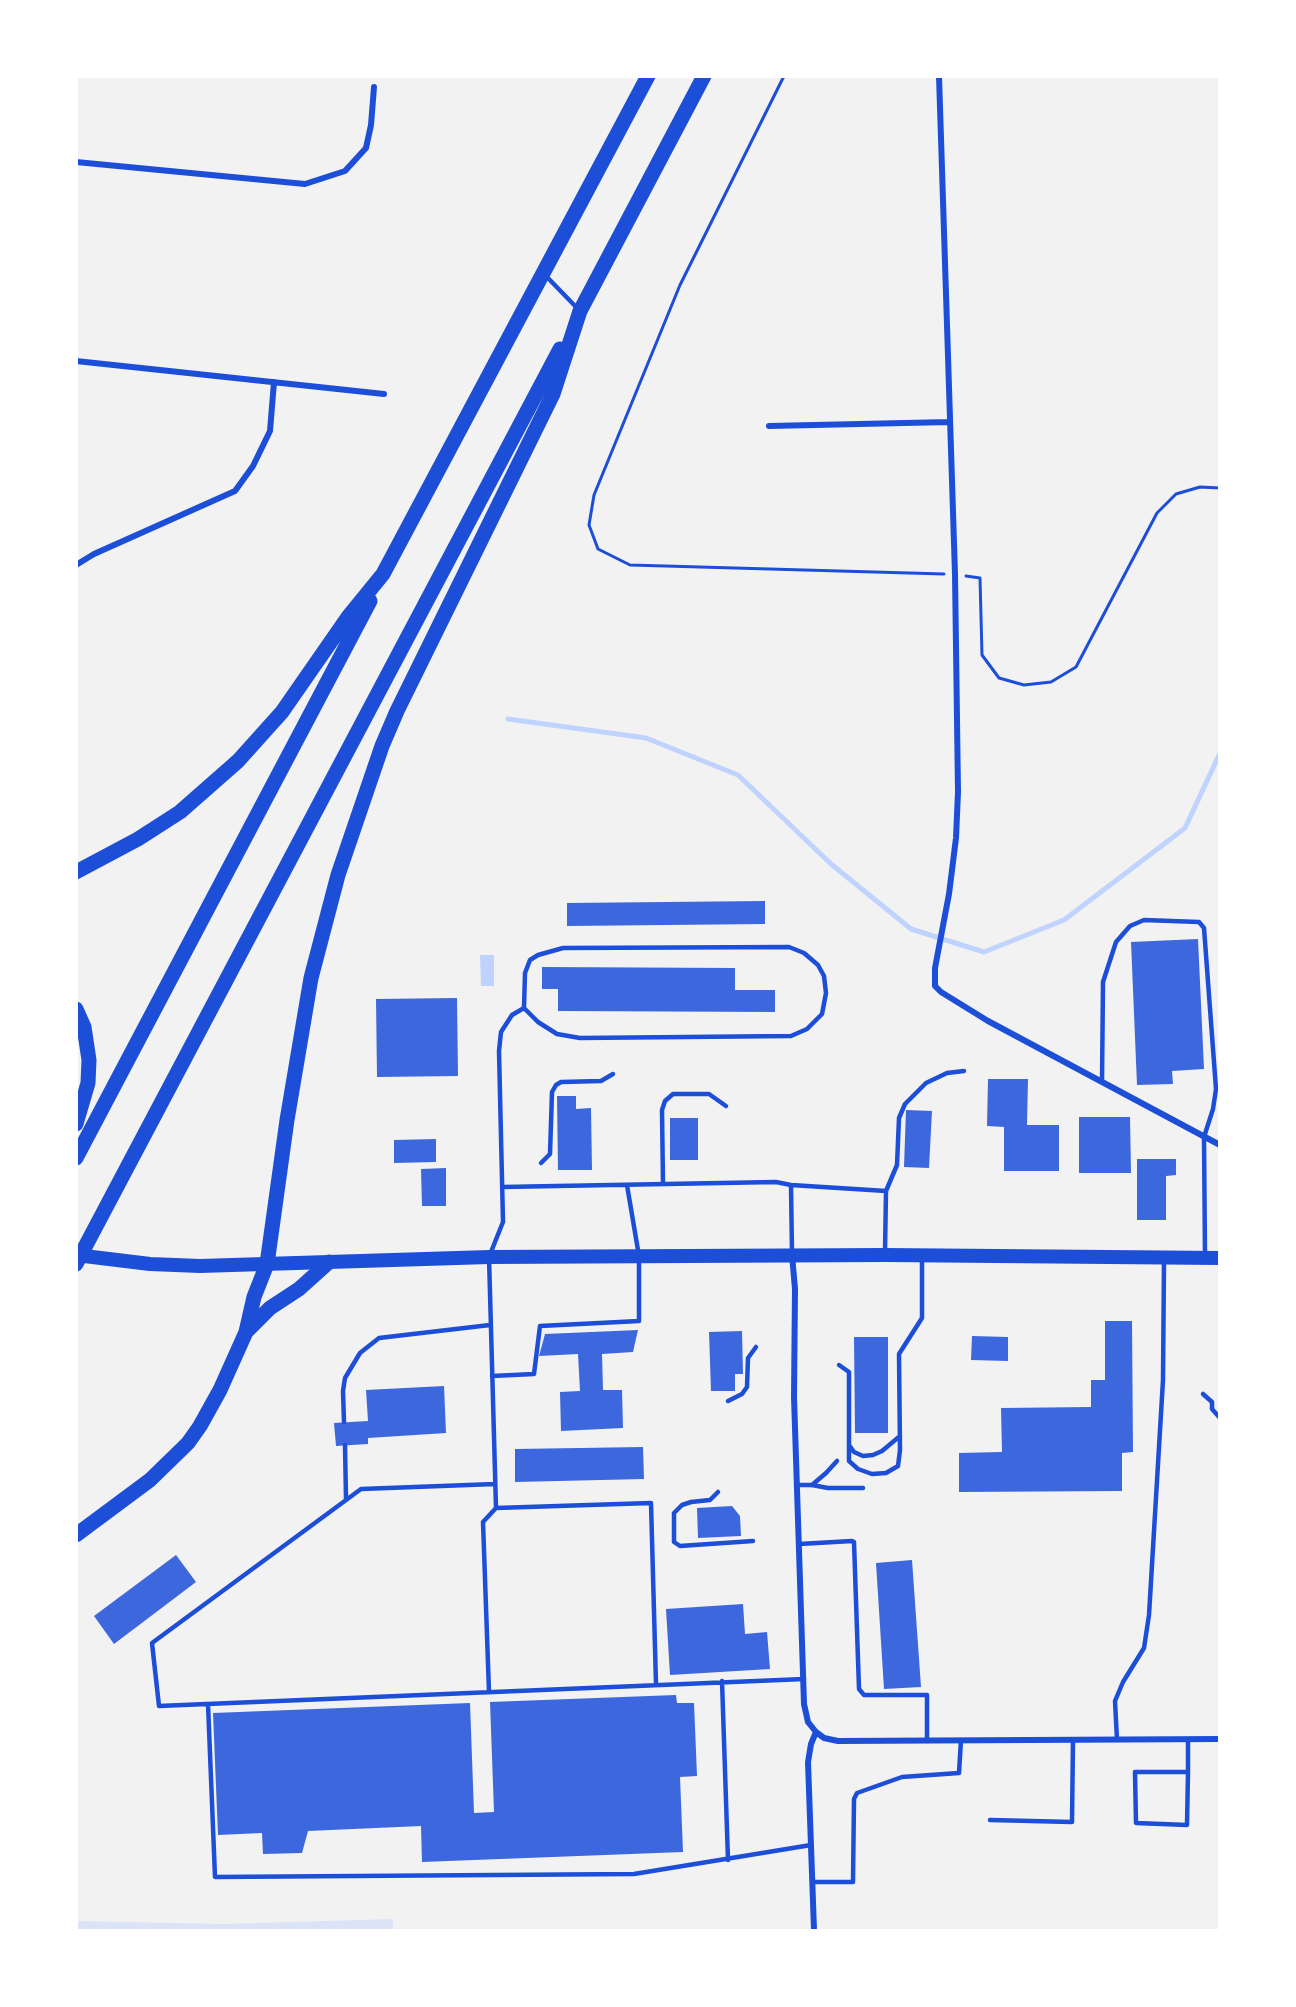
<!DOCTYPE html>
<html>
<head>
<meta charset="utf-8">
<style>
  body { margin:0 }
  #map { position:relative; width:1296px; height:2007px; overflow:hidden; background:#f2f2f2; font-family:"Crimson Pro",serif }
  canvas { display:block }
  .frame { position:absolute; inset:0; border:78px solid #fff; pointer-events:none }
</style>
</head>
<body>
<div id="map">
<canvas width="1296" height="2007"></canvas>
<div class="frame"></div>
</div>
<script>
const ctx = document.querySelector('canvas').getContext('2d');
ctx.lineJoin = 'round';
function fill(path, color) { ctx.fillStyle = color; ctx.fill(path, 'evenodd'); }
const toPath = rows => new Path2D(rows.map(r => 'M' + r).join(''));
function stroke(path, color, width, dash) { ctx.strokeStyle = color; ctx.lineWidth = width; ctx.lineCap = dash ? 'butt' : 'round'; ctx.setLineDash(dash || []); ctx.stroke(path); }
fill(toPath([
  [393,1919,393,1930,76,1930,77,1921,223,1924]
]), '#dbe4f7');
fill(toPath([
  [480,955,494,955,494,986,481,986]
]), '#bfd3fe');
stroke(toPath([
  [508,719,646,738,738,775,831,864,911,929,984,952,1064,920,1185,828,1220,753]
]), '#bfd3fe', 5);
fill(toPath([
  [765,901,765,924,567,926,567,903],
  [1198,939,1204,1069,1172,1071,1173,1084,1137,1085,1131,942],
  [542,967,735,968,735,990,775,990,775,1012,558,1011,558,989,542,989],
  [457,998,458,1076,377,1077,376,999],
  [988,1079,1028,1079,1027,1125,1059,1125,1059,1171,1004,1171,1004,1127,987,1126],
  [557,1096,576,1096,576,1109,591,1108,592,1170,558,1170],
  [906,1110,932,1111,929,1168,904,1167],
  [1079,1117,1130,1117,1131,1173,1079,1173],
  [670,1118,698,1118,698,1160,670,1160],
  [436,1139,436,1162,394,1163,394,1140],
  [1137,1159,1176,1159,1176,1175,1166,1176,1166,1220,1137,1220],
  [446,1168,446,1206,422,1206,421,1169],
  [1105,1321,1132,1321,1133,1452,1122,1453,1122,1491,959,1492,959,1453,1002,1452,1001,1408,1091,1407,1091,1380,1105,1380],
  [638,1330,633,1352,602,1354,603,1390,622,1390,623,1428,561,1431,560,1392,580,1391,578,1354,539,1356,545,1334],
  [742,1331,743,1374,735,1374,735,1391,711,1391,709,1332],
  [972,1336,1008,1337,1008,1361,971,1360],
  [854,1337,888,1337,888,1433,855,1433],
  [444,1386,446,1433,368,1438,368,1444,336,1446,334,1423,368,1421,366,1390],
  [643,1447,644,1479,515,1482,515,1449],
  [732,1506,740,1516,741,1536,698,1538,697,1508],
  [176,1555,196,1582,114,1644,94,1616],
  [912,1560,921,1687,884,1689,876,1563],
  [743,1604,745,1634,767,1632,770,1669,670,1675,666,1609],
  [676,1695,677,1703,694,1703,697,1776,680,1777,683,1852,422,1862,421,1826,308,1831,302,1853,263,1854,262,1833,218,1835,213,1713,470,1703,474,1813,494,1812,490,1702]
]), '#3d67dc');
stroke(toPath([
  [784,76,680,285,594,495,589,525,598,549,630,565,944,574],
  [966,576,980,578,982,655,999,678,1024,685,1051,682,1076,667,1157,513,1176,494,1200,487,1220,488]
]), '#1d4ed8', 3);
stroke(toPath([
  [546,276,578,309],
  [1102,1081,1103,982,1116,942,1130,926,1144,920,1199,922,1204,928,1216,1089,1213,1109,1204,1137,1205,1256],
  [541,1163,550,1154,552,1092,556,1085,561,1082,601,1081,613,1074],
  [663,1184,662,1110,665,1101,673,1094,709,1094,726,1106],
  [791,1185,792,1253],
  [502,1187,776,1182,791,1185,886,1191],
  [885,1252,886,1191,897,1165,899,1118,905,1104,926,1083,947,1073,964,1071],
  [839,1365,849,1372,849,1461,858,1469,872,1474,886,1473,898,1466,900,1450,899,1354,922,1318,922,1258],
  [492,1376,534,1374,540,1326,639,1321,639,1256,627,1185],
  [1203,1394,1212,1402,1212,1409,1220,1418],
  [728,1401,742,1394,747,1387,748,1358,756,1347],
  [344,1422,343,1391,345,1378,360,1353,379,1338,490,1325],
  [345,1445,346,1499],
  [849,1445,854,1452,863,1456,873,1455,882,1451,900,1436],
  [495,1484,361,1489,152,1643,159,1706,804,1679],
  [796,1485,812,1485,828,1488,863,1488],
  [812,1485,826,1473,837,1461],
  [718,1492,710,1500,691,1502,682,1505,674,1513,674,1542,680,1546,753,1541],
  [496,1508,651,1503,656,1684],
  [799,1544,852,1541,854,1542,859,1689,864,1695,927,1695,927,1741],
  [722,1681,728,1860],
  [489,1692,483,1522,496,1508,489,1257,503,1222,499,1051,501,1032,512,1015,524,1008,538,1022,557,1034,580,1038,791,1036,807,1029,822,1014,826,993,824,976,818,965,804,953,789,947,563,948,538,955,530,960,525,973,524,1008],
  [208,1704,215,1877,634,1874,811,1845],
  [1117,1740,1115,1701,1123,1682,1144,1648,1149,1615,1163,1380,1164,1261],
  [1188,1772,1135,1772,1136,1823,1187,1825,1188,1772,1188,1740],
  [990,1820,1072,1822,1073,1740],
  [812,1882,853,1882,854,1799,857,1793,902,1777,959,1773,961,1740]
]), '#1d4ed8', 4.5);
stroke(toPath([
  [939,76,955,574,958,792,956,838,949,894,935,968,935,986,941,992,988,1021,1220,1145],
  [76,162,305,184,345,171,366,148,371,125,374,87],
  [76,361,384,394],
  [769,426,950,422],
  [76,565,94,554,235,491,253,466,270,431,274,382],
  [792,1255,795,1289,794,1397,804,1704,808,1722,816,1732,824,1738,838,1741,1220,1739],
  [814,1930,808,1762,811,1744,816,1732]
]), '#1d4ed8', 6);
stroke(toPath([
  [76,1255,150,1264,200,1266,489,1257,885,1255,1220,1258]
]), '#1d4ed8', 14);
stroke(toPath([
  [76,872,138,839,180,812,238,761,282,712,348,617,383,574,648,76],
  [76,1009,84,1027,89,1060,88,1083,76,1124],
  [76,1158,370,601],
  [76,1264,560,349],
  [246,1332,270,1308,299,1289,329,1262],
  [76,1535,150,1480,188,1443,200,1426,220,1390,246,1332,254,1297,267,1264,287,1120,311,978,338,875,382,746,397,711,553,394,580,311,704,76]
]), '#1d4ed8', 15);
</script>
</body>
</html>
